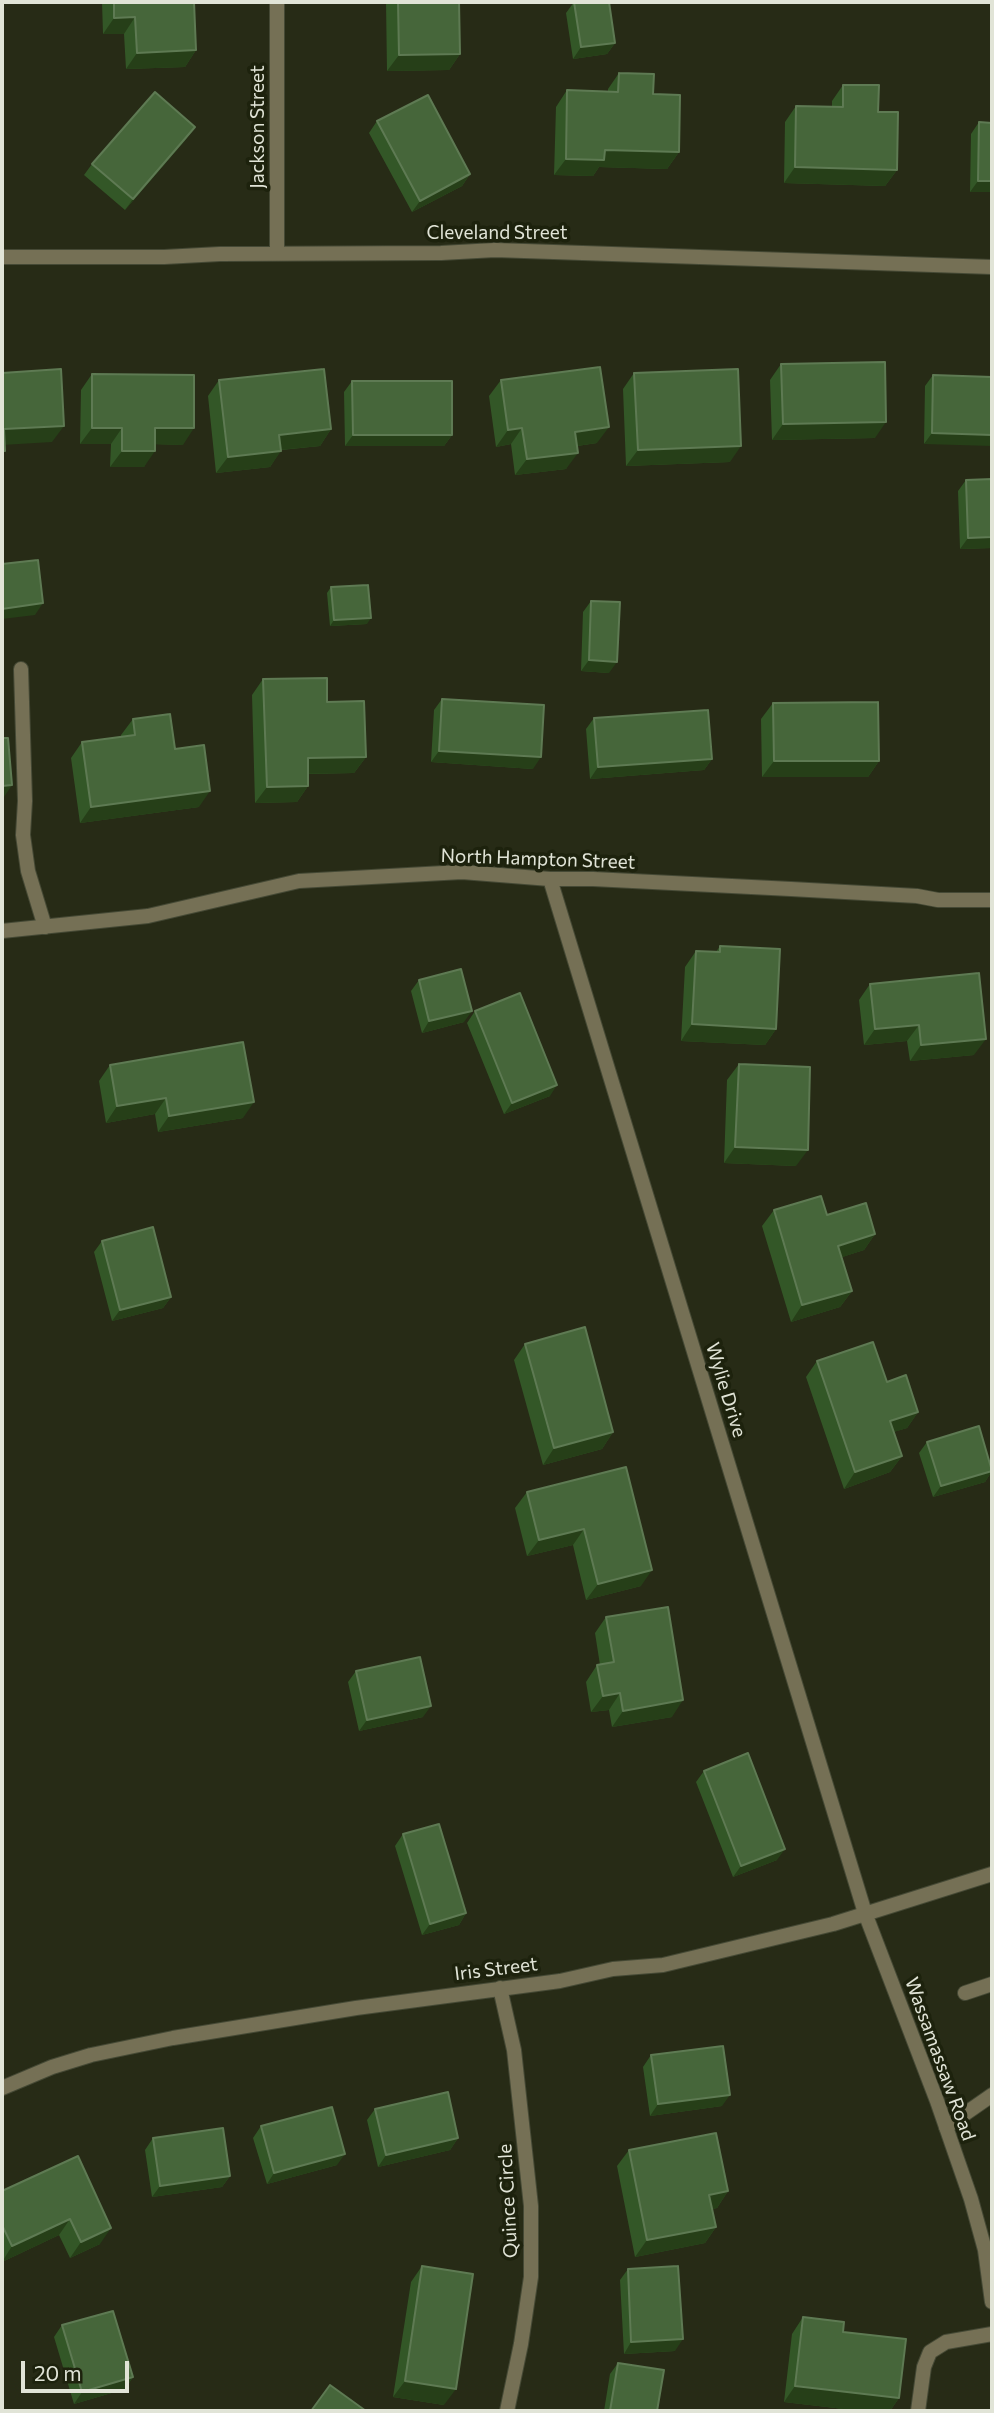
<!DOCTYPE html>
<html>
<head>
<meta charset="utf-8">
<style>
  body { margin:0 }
  #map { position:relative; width:994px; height:2413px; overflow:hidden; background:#272b16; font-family:Commissioner,sans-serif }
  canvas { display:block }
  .frame { position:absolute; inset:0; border:4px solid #e1e4d7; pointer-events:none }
  .scale { position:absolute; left:21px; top:2361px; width:108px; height:32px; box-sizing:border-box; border:4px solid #e1e4d7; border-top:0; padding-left:9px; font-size:21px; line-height:24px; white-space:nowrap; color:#e1e4d7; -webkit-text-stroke:5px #1d220d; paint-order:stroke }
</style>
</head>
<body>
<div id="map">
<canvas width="994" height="2413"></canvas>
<div class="frame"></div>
<div class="scale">20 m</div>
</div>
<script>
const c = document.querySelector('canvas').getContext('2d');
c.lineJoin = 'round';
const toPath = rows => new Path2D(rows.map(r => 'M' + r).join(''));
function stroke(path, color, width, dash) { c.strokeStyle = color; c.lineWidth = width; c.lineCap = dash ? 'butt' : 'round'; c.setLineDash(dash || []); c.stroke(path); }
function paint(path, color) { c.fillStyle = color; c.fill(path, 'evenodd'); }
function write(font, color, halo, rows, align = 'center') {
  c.font = font + ' Commissioner,sans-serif'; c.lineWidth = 7; c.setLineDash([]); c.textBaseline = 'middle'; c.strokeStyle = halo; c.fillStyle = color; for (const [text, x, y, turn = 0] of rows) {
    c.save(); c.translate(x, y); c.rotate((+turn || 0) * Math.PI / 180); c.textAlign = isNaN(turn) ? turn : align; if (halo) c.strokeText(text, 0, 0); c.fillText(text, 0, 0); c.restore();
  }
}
const service = toPath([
  [21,669,25,801,23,835,28,871,45,927],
  [965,1993,992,1984],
  [946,2127,992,2095],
  [918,2411,924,2367,930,2352,946,2342,992,2334]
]);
const minor = toPath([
  [277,2,277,253],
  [2,257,164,257,220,254,441,253,495,250,992,267],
  [550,879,865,1913,937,2101,971,2199,985,2250,992,2302],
  [2,931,148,916,299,881,462,872,550,879,593,879,791,889,917,896,938,900,992,900],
  [500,1988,514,2050,531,2206,531,2277,521,2344,507,2411],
  [2,2088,52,2067,91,2055,173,2038,356,2008,560,1981,613,1969,663,1965,833,1924,992,1874]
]);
stroke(service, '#454935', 16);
stroke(minor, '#454935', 16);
stroke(service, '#757055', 14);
stroke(minor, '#757055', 14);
paint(toPath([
  [102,2,194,2,196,50,185,67,126,69,124,34,103,34],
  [386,2,459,2,460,54,449,70,387,71],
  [574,2,615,43,607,54,573,59,566,13],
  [619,73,653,94,679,152,667,169,599,167,593,176,554,175,556,107,567,90,608,91,608,89],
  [843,85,878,112,897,170,885,186,784,183,785,122,796,106,832,107,832,101],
  [377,121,470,174,462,186,412,212,369,133],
  [979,122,992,192,970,192,971,134],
  [187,138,125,210,84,175,92,164],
  [781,364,875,438,772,440,770,380],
  [634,373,730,462,626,466,623,389],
  [92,374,183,445,155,444,144,467,110,467,111,444,80,444,81,390],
  [933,375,992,377,924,444,925,386],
  [219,380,331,429,320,446,281,450,270,467,216,473,208,396],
  [501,380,597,443,577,446,566,469,515,475,511,444,496,447,489,396],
  [352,381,452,435,444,446,345,446,344,392],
  [992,479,992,548,960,549,958,491,966,480],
  [331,587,367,624,330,626,327,593],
  [591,601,609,673,581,671,583,612],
  [263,679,327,702,366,757,354,773,308,774,308,786,297,802,255,803,252,695],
  [442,699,533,769,431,762,434,710],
  [773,703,879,761,868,777,762,777,761,719],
  [594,718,712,759,704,770,590,779,586,729],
  [133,719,199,807,80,823,71,758,82,742,121,737,121,735],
  [720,946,776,1029,765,1045,681,1041,685,967,696,951,716,952],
  [419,980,464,1022,422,1033,411,991],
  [870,984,974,1055,910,1061,907,1041,864,1045,859,1000],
  [475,1011,550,1096,504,1114,467,1023],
  [739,1064,796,1166,724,1163,727,1080],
  [110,1065,243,1118,158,1132,155,1114,106,1123,99,1081],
  [774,1210,827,1215,875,1234,864,1250,842,1257,852,1291,840,1307,791,1322,762,1226],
  [102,1241,171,1297,163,1308,112,1321,94,1252],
  [525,1344,613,1432,602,1449,543,1465,514,1360],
  [817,1361,887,1382,918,1412,907,1428,893,1432,902,1456,890,1472,844,1489,806,1377],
  [927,1442,992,1469,992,1471,985,1482,933,1497,919,1453],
  [626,1467,641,1586,586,1600,573,1545,527,1556,515,1508,527,1492],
  [606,1617,672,1717,612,1727,609,1710,591,1712,586,1682,597,1665,600,1665,595,1633],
  [356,1671,423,1717,359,1731,348,1682],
  [704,1771,777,1860,733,1877,696,1782],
  [403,1834,466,1913,459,1925,422,1935,395,1846],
  [651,2055,722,2106,650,2116,643,2067],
  [375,2109,458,2138,450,2150,378,2167,367,2120],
  [261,2126,337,2165,267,2184,253,2138],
  [153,2138,230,2176,222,2187,152,2197,145,2150],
  [629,2150,728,2191,717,2208,712,2209,716,2227,705,2243,635,2257,617,2166],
  [78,2156,100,2244,70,2258,59,2235,2,2262,2,2191],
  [422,2266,444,2405,393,2397,411,2282],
  [628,2269,675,2351,624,2354,620,2280],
  [803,2317,843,2332,899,2398,890,2411,861,2411,784,2402,792,2334],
  [62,2325,133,2377,125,2389,74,2404,54,2337],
  [618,2363,657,2411,604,2411,610,2374]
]), '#335727');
paint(toPath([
  [135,17,124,34,103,34,114,18],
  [615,43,607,54,573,59,581,47],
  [196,50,185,67,126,69,137,53],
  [460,54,449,70,387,71,399,55],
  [195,127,187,138,125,210,133,199],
  [605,150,679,152,667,169,599,167,593,176,554,175,566,159],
  [795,167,897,170,885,186,784,183],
  [470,174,462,186,412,212,420,201],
  [978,181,992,181,992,192,970,192],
  [886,422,875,438,772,440,783,424],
  [64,426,52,442,2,445,4,429],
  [609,427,597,443,563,448,575,432],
  [92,428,122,428,111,444,80,444],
  [155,428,194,428,183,445,144,444],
  [522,428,511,444,496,447,508,430],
  [331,429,320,446,268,451,279,435],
  [932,433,992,435,992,446,924,444],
  [353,435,452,435,444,446,345,446],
  [741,446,730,462,626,466,638,450],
  [122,451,155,451,144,467,110,467],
  [281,451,270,467,216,473,228,457],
  [578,453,566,469,515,475,527,459],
  [992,537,992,548,960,549,968,538],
  [43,603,35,615,2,619,2,609],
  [371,618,367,624,330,626,334,620],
  [589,660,617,662,609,673,581,671],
  [439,751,541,757,533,769,431,762],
  [366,757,354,773,296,774,308,758],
  [712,759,704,770,590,779,598,767],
  [774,761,879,761,868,777,762,777],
  [12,785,2,800,2,786],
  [308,786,297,802,255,803,267,787],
  [210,791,199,807,80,823,91,807],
  [472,1011,464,1022,422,1033,429,1021],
  [692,1024,776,1029,765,1045,681,1041],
  [919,1025,907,1041,864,1045,875,1029],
  [986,1039,974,1055,910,1061,921,1045],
  [557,1085,550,1096,504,1114,512,1103],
  [166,1098,155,1114,106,1123,117,1106],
  [254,1102,243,1118,158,1132,169,1116],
  [735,1147,808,1150,796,1166,724,1163],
  [875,1234,864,1250,827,1262,838,1246],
  [852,1291,840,1307,791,1322,802,1305],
  [171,1297,163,1308,112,1321,120,1310],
  [918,1412,907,1428,878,1437,890,1421],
  [613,1432,602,1449,543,1465,554,1448],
  [902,1456,890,1472,844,1489,855,1472],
  [992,1471,985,1482,933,1497,941,1486],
  [584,1529,573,1545,527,1556,539,1540],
  [652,1570,641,1586,586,1600,598,1584],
  [620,1693,609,1710,591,1712,603,1696],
  [683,1700,672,1717,612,1727,623,1711],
  [431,1706,423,1717,359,1731,367,1720],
  [785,1849,777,1860,733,1877,741,1866],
  [466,1913,459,1925,422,1935,430,1924],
  [730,2095,722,2106,650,2116,658,2104],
  [458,2138,450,2150,378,2167,386,2155],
  [345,2154,337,2165,267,2184,274,2173],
  [230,2176,222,2187,152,2197,160,2186],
  [728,2191,717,2208,698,2212,709,2195],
  [70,2219,59,2235,2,2262,12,2246],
  [716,2227,705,2243,635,2257,647,2240],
  [111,2228,100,2244,70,2258,81,2242],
  [683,2339,675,2351,624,2354,631,2342],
  [133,2377,125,2389,74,2404,82,2392],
  [405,2381,456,2389,444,2405,393,2397],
  [795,2386,899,2398,890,2411,861,2411,784,2402]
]), '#263f18');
const building = toPath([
  [114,2,194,2,196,50,137,53,135,17,114,18,114,2],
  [398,2,459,2,460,54,399,55,398,2],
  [574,2,609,2,615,43,581,47,574,2],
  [619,73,654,74,653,94,680,95,679,152,605,150,604,160,566,159,567,90,618,92,619,73],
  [843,85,879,85,878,112,898,112,897,170,795,167,796,106,843,107,843,85],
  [155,92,195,127,133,199,92,164,155,92],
  [428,95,470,174,420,201,377,121,428,95],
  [979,122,992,123,992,181,978,181,979,122],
  [885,362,886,422,783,424,781,364,885,362],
  [600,367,609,427,575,432,578,453,527,459,522,428,508,430,501,380,600,367],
  [61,369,64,426,4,429,5,451,2,451,2,373,61,369],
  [324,369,331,429,279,435,281,451,228,457,219,380,324,369],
  [738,369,741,446,638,450,634,373,738,369],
  [92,374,194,375,194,428,155,428,155,451,122,451,122,428,92,428,92,374],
  [933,375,992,377,992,435,932,433,933,375],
  [352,381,452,381,452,435,353,435,352,381],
  [992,479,992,537,968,538,966,480,992,479],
  [38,560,43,603,2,609,2,564,38,560],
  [368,585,371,618,334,620,331,587,368,585],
  [591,601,620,602,617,662,589,660,591,601],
  [327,678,327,702,364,701,366,757,308,758,308,786,267,787,263,679,327,678],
  [442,699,544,705,541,757,439,751,442,699],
  [878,702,879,761,774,761,773,703,878,702],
  [708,710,712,759,598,767,594,718,708,710],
  [170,714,175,749,204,745,210,791,91,807,82,742,135,735,133,719,170,714],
  [2,738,8,738,12,785,2,786,2,738],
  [720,946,780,949,776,1029,692,1024,696,951,720,952,720,946],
  [461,969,472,1011,429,1021,419,980,461,969],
  [979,973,986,1039,921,1045,919,1025,875,1029,870,984,979,973],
  [520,993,557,1085,512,1103,475,1011,520,993],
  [243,1042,254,1102,169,1116,166,1098,117,1106,110,1065,243,1042],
  [739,1064,810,1067,808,1150,735,1147,739,1064],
  [821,1196,827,1215,866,1203,875,1234,838,1246,852,1291,802,1305,774,1210,821,1196],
  [153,1227,171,1297,120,1310,102,1241,153,1227],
  [585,1327,613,1432,554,1448,525,1344,585,1327],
  [873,1342,887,1382,906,1375,918,1412,890,1421,902,1456,855,1472,817,1361,873,1342],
  [979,1426,992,1471,941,1486,927,1442,979,1426],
  [626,1467,652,1570,598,1584,584,1529,539,1540,527,1492,626,1467],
  [668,1607,683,1700,623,1711,620,1693,603,1696,597,1665,614,1662,606,1617,668,1607],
  [420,1657,431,1706,367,1720,356,1671,420,1657],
  [748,1753,785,1849,741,1866,704,1771,748,1753],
  [439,1824,466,1913,430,1924,403,1834,439,1824],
  [723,2046,730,2095,658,2104,651,2055,723,2046],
  [448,2092,458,2138,386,2155,375,2109,448,2092],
  [332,2107,345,2154,274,2173,261,2126,332,2107],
  [223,2128,230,2176,160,2186,153,2138,223,2128],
  [716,2133,728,2191,709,2195,716,2227,647,2240,629,2150,716,2133],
  [78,2156,111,2228,81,2242,70,2219,12,2246,2,2225,2,2191,78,2156],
  [422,2266,473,2274,456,2389,405,2381,422,2266],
  [678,2266,683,2339,631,2342,628,2269,678,2266],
  [113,2311,133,2377,82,2392,62,2325,113,2311],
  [803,2317,844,2322,843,2332,906,2339,899,2398,795,2386,803,2317],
  [618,2363,664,2370,657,2411,610,2411,618,2363],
  [330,2385,366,2411,311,2411,330,2385]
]);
paint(building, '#46663a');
stroke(building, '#5e7a53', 2);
write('19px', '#e1e4d7', '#1d220d', [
  ["Jackson Street",258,127,-90],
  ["Cleveland Street",497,233],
  ["North Hampton Street",538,859,2],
  ["Wylie Drive",726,1390,73],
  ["Iris Street",496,1969,-7],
  ["Wassamassaw Road",940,2059,70],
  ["Quince Circle",508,2201,-93]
]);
</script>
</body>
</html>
